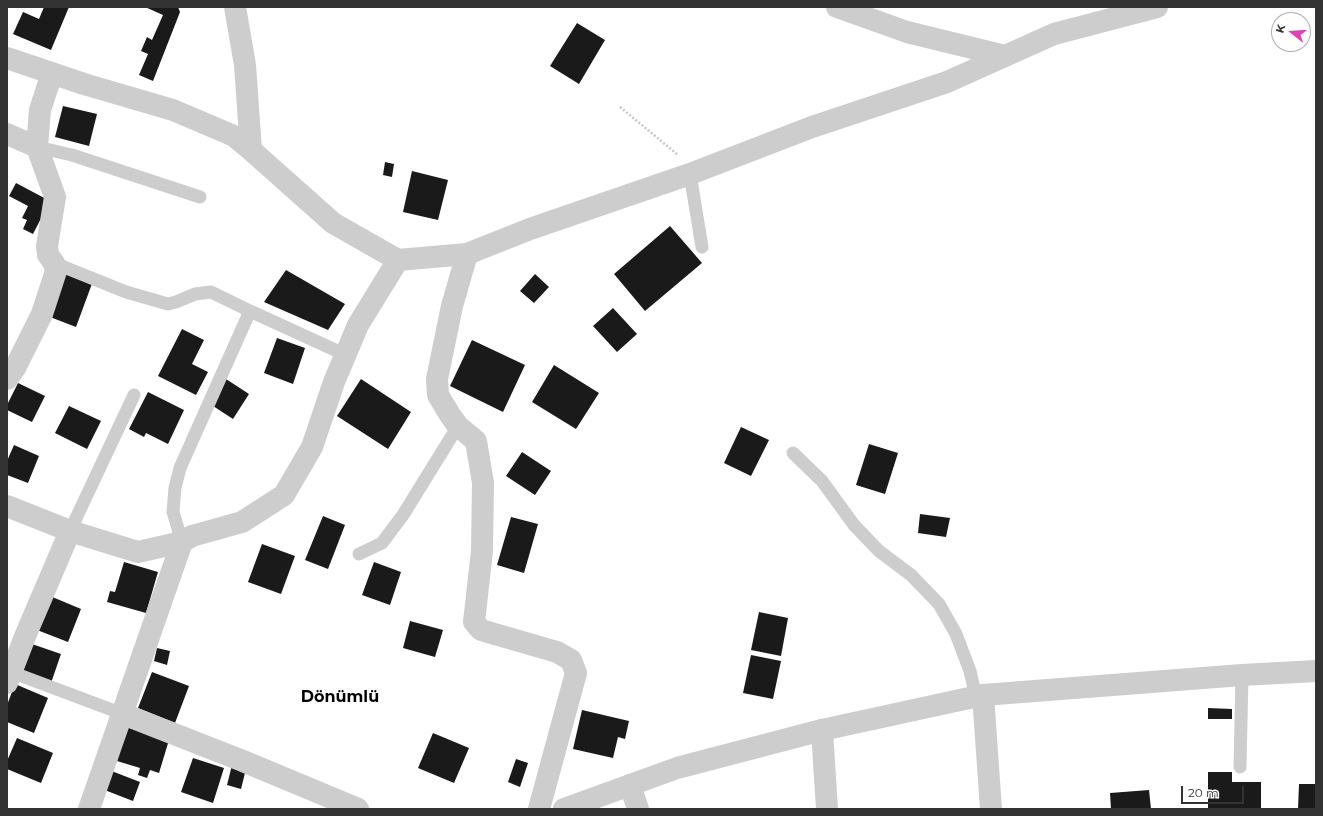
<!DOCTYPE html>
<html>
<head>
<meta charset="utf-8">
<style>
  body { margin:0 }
  #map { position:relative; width:1323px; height:816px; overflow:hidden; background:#fff; font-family:Montserrat,sans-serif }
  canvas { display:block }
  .frame { position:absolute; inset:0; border:8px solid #333; pointer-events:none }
  .north { position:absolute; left:1271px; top:12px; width:40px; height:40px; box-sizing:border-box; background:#fff; border:1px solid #adadad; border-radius:50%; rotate:287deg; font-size:11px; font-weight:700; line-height:16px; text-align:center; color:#333 }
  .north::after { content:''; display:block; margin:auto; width:14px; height:18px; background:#dd42b7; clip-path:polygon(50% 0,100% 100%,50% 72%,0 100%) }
  .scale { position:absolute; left:1181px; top:786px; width:63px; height:18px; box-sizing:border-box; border:2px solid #333; border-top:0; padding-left:5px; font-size:12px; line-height:14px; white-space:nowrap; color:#333; -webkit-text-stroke:3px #fff; paint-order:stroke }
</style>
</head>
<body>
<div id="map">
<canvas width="1323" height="816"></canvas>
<div class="frame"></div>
<div class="north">K</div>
<div class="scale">20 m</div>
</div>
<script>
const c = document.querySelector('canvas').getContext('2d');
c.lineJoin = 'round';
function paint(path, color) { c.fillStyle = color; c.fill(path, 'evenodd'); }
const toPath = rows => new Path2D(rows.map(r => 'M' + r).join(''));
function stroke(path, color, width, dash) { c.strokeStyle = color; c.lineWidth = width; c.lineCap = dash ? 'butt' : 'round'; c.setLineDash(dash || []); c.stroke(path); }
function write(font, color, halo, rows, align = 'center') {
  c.font = font + ' Montserrat,sans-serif'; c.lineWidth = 4; c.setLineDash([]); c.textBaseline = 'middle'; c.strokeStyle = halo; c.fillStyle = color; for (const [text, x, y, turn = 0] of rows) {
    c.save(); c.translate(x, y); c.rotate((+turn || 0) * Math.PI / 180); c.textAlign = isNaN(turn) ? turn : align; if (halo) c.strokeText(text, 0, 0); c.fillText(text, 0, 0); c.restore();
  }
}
paint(toPath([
  [44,7,69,7,51,50,13,34,23,12,39,19],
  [145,7,178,7,180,12,153,81,139,75,148,54,141,51,147,37,152,40,163,15],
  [577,23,605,40,579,84,550,66],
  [63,106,97,114,89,146,55,137],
  [385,162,394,164,392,177,383,175],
  [412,171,448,180,438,220,403,212],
  [16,183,50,201,33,234,23,229,27,220,22,218,28,206,9,196],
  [670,226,702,263,645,311,614,274],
  [286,270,345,304,328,330,264,302],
  [67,271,93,281,76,327,50,317],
  [535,274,549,287,534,303,520,291],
  [613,308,637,334,617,352,593,326],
  [182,329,204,340,192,364,208,372,196,395,158,376],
  [277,338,305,348,293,384,264,373],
  [472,340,525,365,503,412,450,386],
  [554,365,599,393,576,429,532,402],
  [226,379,249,394,233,419,210,404],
  [361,379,411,412,388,449,337,416],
  [18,383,45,396,32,422,7,410,7,405],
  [148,392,184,410,168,444,146,433,144,437,129,429],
  [69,406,101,421,87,449,55,433],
  [741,427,769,440,751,476,724,463],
  [869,444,898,453,885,494,856,485],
  [14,445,39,456,28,483,7,475,7,461],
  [522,452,551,471,535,495,506,476],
  [920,514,950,518,946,537,918,533],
  [323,516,345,525,328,569,305,560],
  [511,517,538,524,524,573,497,565],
  [262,544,295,556,281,594,248,582],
  [124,562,158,572,146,613,107,602,110,591,115,592],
  [374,562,401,572,390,605,362,595],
  [50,596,81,609,68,642,37,630],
  [759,612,788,618,781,656,751,650],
  [410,621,443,630,435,657,403,648],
  [29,643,61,654,51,683,19,671],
  [157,648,170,651,167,665,154,661],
  [751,655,781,661,773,699,743,693],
  [152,672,189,686,175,723,138,708],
  [15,684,48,698,34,733,7,722,7,705],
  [1208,708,1232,709,1232,719,1208,719],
  [582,710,629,721,625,739,618,737,613,758,573,749],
  [127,727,169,740,159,773,150,770,147,778,138,775,140,768,117,761],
  [433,733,469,748,454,783,418,768],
  [17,738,53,753,41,783,7,769,7,761],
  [193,758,224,768,213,803,181,792],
  [516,759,528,763,520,787,508,782],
  [232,765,246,769,241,789,227,785],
  [109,770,140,782,133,801,102,789],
  [1208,772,1232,772,1232,782,1261,782,1261,809,1208,809],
  [1299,784,1316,784,1316,809,1298,809],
  [1149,790,1151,809,1111,809,1110,793]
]), '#1a1a1a');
stroke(toPath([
  [620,107,678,155]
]), '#c7c7c7', 2.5, [2, 2]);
stroke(toPath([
  [37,147,72,155,200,197],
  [690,174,702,247],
  [54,263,126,292,168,304,176,302,195,294,211,292,250,311],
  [793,453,822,481,854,525,879,551,911,575,939,604,956,634,970,671,976,697],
  [70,531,134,395],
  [182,542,173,512,175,488,180,468,250,311,346,355],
  [359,554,382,543,403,515,458,426],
  [11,672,123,714],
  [1240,767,1242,675]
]), '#cdcdcd', 13);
stroke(toPath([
  [235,7,245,65,251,150,333,223,398,260],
  [837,7,907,32,1005,56],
  [7,58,84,84,173,110,234,136,251,150],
  [7,134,37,147],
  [467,254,452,306,437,379,438,395,450,415,458,426,476,441,483,483,482,551,474,622,481,630,557,652,571,660,576,673,539,809],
  [7,379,15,368,42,314,56,271,54,263,48,255,47,246,55,197,37,147,40,110,52,73],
  [7,506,70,531,138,552,182,542],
  [7,683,26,634,70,531],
  [983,695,991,809],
  [123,714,243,761,358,809],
  [630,785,638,809],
  [89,809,182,542,192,536,242,522,284,495,312,447,334,382,358,325,398,260,467,254,530,229,690,174,812,127,947,82,1054,34,1157,7],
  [827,809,822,730,983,695,1242,675,1316,671]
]), '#cdcdcd', 22);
stroke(toPath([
  [564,809,677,768,822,730]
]), '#cdcdcd', 22);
write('bold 16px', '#000', '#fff', [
  ["Dönümlü",340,697]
]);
</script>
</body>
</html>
